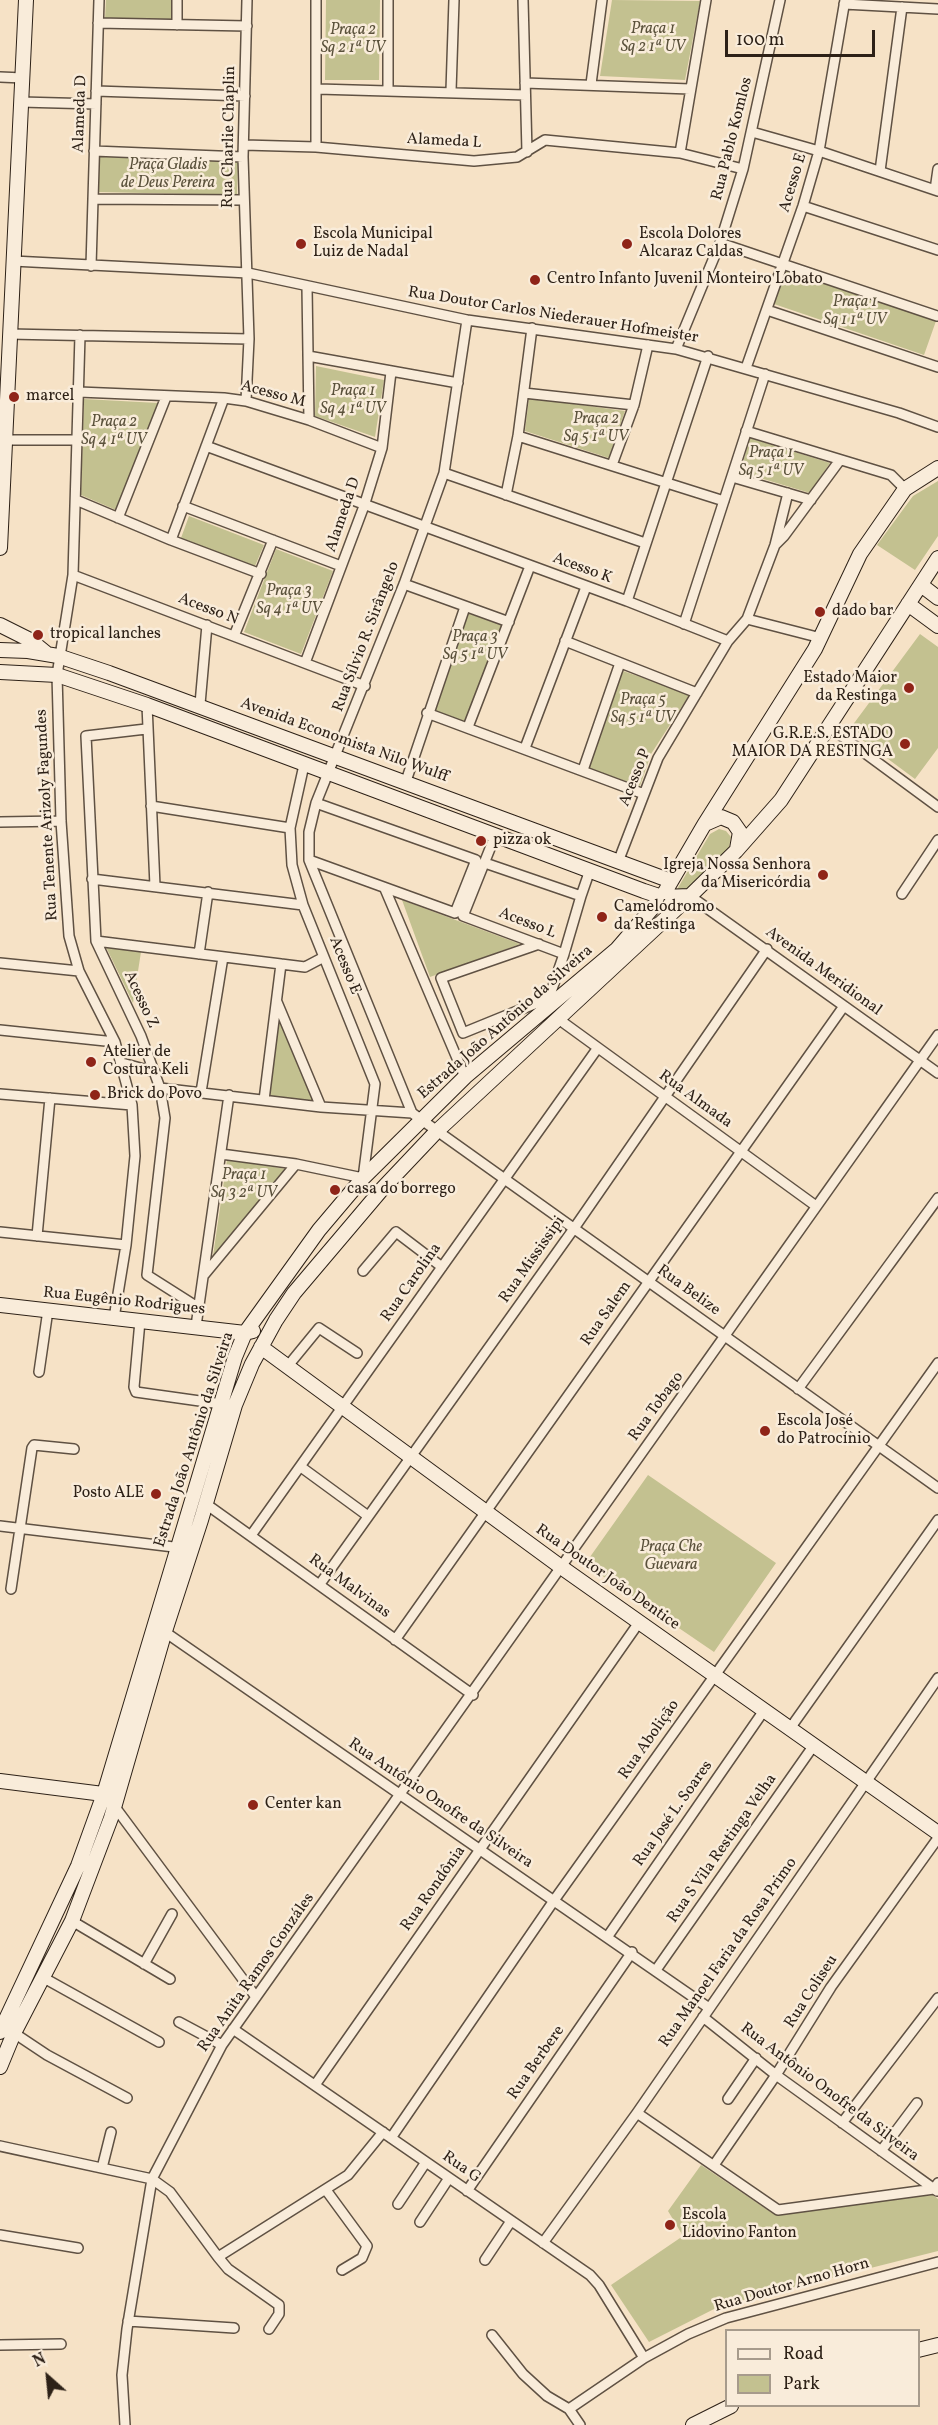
<!DOCTYPE html>
<html>
<head>
<meta charset="utf-8">
<style>
  body { margin:0 }
  #map { position:relative; width:938px; height:2425px; overflow:hidden; background:#f6e2c6; font-family:Vollkorn,serif }
  canvas { display:block }
  .legend { position:absolute; left:725px; top:2329px; width:195px; height:78px; box-sizing:border-box; background:#f9ecda; border:2px solid #a79b8c; margin:0; padding:8px 10px; list-style:none; font-size:18px; color:#2d2117 }
  .legend li { display:flex; align-items:center; gap:12px; height:30px }
  .legend b { width:30px; border:2px solid #a79b8c }
  .north { position:absolute; left:18px; top:2347px; width:60px; height:60px; -webkit-text-stroke:4px #f9ecda; paint-order:stroke; rotate:333deg; font-size:16px; font-weight:700; line-height:24px; text-align:center; color:#2d2117 }
  .north::after { content:''; display:block; margin:auto; width:21px; height:27px; background:#2d2117; clip-path:polygon(50% 0,100% 100%,50% 72%,0 100%) }
  .scale { position:absolute; left:725px; top:30px; width:150px; height:27px; box-sizing:border-box; border:3px solid #2d2117; border-top:0; padding-left:8px; font-size:18px; line-height:21px; white-space:nowrap; color:#2d2117; -webkit-text-stroke:4px #f9ecda; paint-order:stroke }
</style>
</head>
<body>
<div id="map">
<canvas width="938" height="2425"></canvas>
<ul class="legend">
<li><b style="height:8px;background:#f9ecda"></b>Road</li>
<li><b style="height:16px;background:#c3c190"></b>Park</li>
</ul>
<div class="north">N</div>
<div class="scale">100 m</div>
</div>
<script>
const c = document.querySelector('canvas').getContext('2d');
c.lineJoin = 'round';
function paint(path, color) { c.fillStyle = color; c.fill(path, 'evenodd'); }
const toPath = rows => new Path2D(rows.map(r => 'M' + r).join(''));
function stroke(path, color, width, dash) { c.strokeStyle = color; c.lineWidth = width; c.lineCap = dash ? 'butt' : 'round'; c.setLineDash(dash || []); c.stroke(path); }
function write(font, color, halo, rows, align = 'center') {
  c.font = font + ' Vollkorn,serif'; c.lineWidth = 5; c.setLineDash([]); c.textBaseline = 'middle'; c.strokeStyle = halo; c.fillStyle = color; for (const [text, x, y, turn = 0] of rows) {
    c.save(); c.translate(x, y); c.rotate((+turn || 0) * Math.PI / 180); c.textAlign = isNaN(turn) ? turn : align; if (halo) c.strokeText(text, 0, 0); c.fillText(text, 0, 0); c.restore();
  }
}
paint(toPath([
  [106,0,172,0,172,20,105,19],
  [326,0,380,0,379,80,325,80],
  [612,0,700,1,685,80,600,76],
  [99,156,238,159,237,195,98,192],
  [785,271,936,321,924,355,774,304],
  [316,366,384,380,375,437,315,416],
  [529,398,625,411,609,458,525,431],
  [84,399,158,403,116,510,81,495],
  [750,438,830,463,810,493,740,472],
  [938,481,938,536,915,570,877,545,913,496],
  [189,516,264,545,255,566,181,538],
  [276,549,333,571,301,654,244,632],
  [467,613,502,625,467,722,433,710],
  [920,634,938,647,938,748,915,779,849,730],
  [623,671,690,694,651,754,640,786,588,768],
  [719,829,726,831,731,837,729,847,688,890,676,891,710,834],
  [402,900,520,944,430,977],
  [106,947,141,952,133,1003],
  [279,1016,313,1101,270,1096],
  [227,1160,287,1169,213,1256],
  [648,1475,776,1563,714,1652,585,1564],
  [701,2165,772,2213,933,2195,938,2199,938,2251,720,2306,649,2342,611,2285,683,2236,668,2211]
]), '#c3c190');
const street = toPath([
  [177,0,177,25],
  [316,0,316,147],
  [523,0,527,152],
  [844,4,938,9],
  [98,23,247,26],
  [0,77,23,78],
  [525,83,690,89],
  [591,84,602,0],
  [318,89,525,95],
  [388,90,388,0],
  [96,91,245,96],
  [451,91,454,0],
  [21,102,96,104],
  [752,132,819,151,938,191],
  [244,145,316,147,474,161,517,157,545,140,680,153,743,169],
  [94,151,243,157],
  [680,153,706,0],
  [880,171,902,7],
  [935,190,938,169],
  [93,199,244,200],
  [803,206,938,250],
  [720,243,937,316],
  [13,261,248,273,467,320,676,349,899,413,938,427],
  [91,266,99,0],
  [307,287,309,420],
  [767,310,938,367],
  [467,320,444,473,404,584,316,803,309,832,309,860,412,1113,938,1488],
  [9,334,249,339],
  [80,335,73,575,57,675,61,821,69,936,79,971,115,1042,132,1105,135,1156,126,1245,114,1318],
  [676,349,720,243,743,169,780,0],
  [308,356,458,383],
  [746,368,803,206,819,151,845,0],
  [79,392,224,398,246,401,309,420,382,448],
  [524,393,634,405],
  [246,401,249,339,243,157,247,0],
  [746,431,891,475,905,489],
  [518,436,724,501],
  [6,440,79,440],
  [206,446,627,601,728,641],
  [612,465,634,405,648,345],
  [444,473,645,543],
  [732,477,811,500],
  [506,495,518,436,532,328],
  [76,500,171,540,261,574],
  [183,506,341,566],
  [118,518,166,397],
  [171,540,224,398],
  [775,545,784,536,840,460],
  [73,575,365,686],
  [404,584,509,622],
  [627,601,708,356],
  [747,619,821,638],
  [684,624,765,374],
  [234,636,273,540],
  [565,641,697,693],
  [305,663,364,506,382,448,391,372],
  [200,704,207,625],
  [147,705,155,886],
  [427,713,644,794],
  [828,726,938,807],
  [468,727,530,566],
  [146,729,86,736,96,941,141,1036,160,1088,165,1118,147,1275,199,1308],
  [525,748,586,587],
  [583,770,620,663],
  [406,781,465,607],
  [151,806,290,828],
  [0,822,61,821],
  [309,860,455,913,476,860,316,803],
  [618,862,658,758,728,641,747,619,775,545,788,493],
  [485,863,581,896,564,954,463,916,495,836],
  [92,879,303,905],
  [385,889,465,1077],
  [902,894,938,840],
  [581,896,590,870],
  [690,896,938,1073],
  [96,941,305,967,324,957],
  [539,944,441,978,463,1033,549,998,564,954],
  [199,954,208,892],
  [0,963,79,971],
  [277,1002,321,1107],
  [557,1018,816,1206],
  [0,1030,115,1042],
  [122,1063,155,1072],
  [160,1088,321,1107,412,1113],
  [201,1092,223,957],
  [0,1094,132,1105],
  [264,1100,281,964],
  [221,1154,296,1164,363,1178,375,1084,303,905,292,865,290,828,304,765],
  [0,1232,126,1245],
  [37,1236,50,1098],
  [363,1271,396,1232,442,1267],
  [204,1275,296,1164],
  [140,1321,134,1387,136,1392,221,1404],
  [196,1326,229,1095],
  [287,1367,319,1328,357,1353],
  [39,1372,48,1310],
  [798,1389,938,1198],
  [301,1467,368,1516],
  [206,1504,473,1695],
  [0,1526,182,1548],
  [252,1534,597,1049],
  [320,1584,575,1227,767,949],
  [11,1589,32,1448,34,1445,74,1449],
  [162,1630,709,2008],
  [395,1640,844,1006],
  [791,1727,938,1520],
  [115,1807,256,1997],
  [72,1921,170,1979],
  [608,1936,765,1709],
  [144,1964,172,1914],
  [656,1970,814,1745],
  [44,1978,159,2042],
  [703,2017,776,2075,937,2191],
  [179,2022,222,2045],
  [233,2029,590,2275,599,2285,644,2358],
  [14,2033,47,2055,127,2098],
  [315,2085,640,1621],
  [728,2099,756,2058],
  [637,2113,778,2210,934,2189,938,2183],
  [842,2123,938,1998],
  [391,2138,555,1899,938,1363],
  [0,2146,152,2179,170,2192,218,2257,348,2175,383,2132],
  [881,2151,917,2103],
  [714,2165,776,2075,831,1987,938,1838],
  [102,2168,111,2132],
  [326,2190,367,2246,362,2258,342,2270],
  [467,2191,632,1952],
  [398,2204,426,2162],
  [420,2222,449,2178],
  [0,2235,78,2248],
  [543,2243,637,2113,938,1678],
  [218,2257,228,2269,279,2305,279,2314,269,2329],
  [485,2260,511,2221],
  [128,2321,234,2328],
  [492,2335,523,2374,547,2396,569,2409,580,2425],
  [0,2345,61,2344],
  [569,2409,644,2358,688,2334,726,2318,938,2262],
  [125,2425,122,2375,127,2329,152,2179,222,2045,938,1035]
]);
const secondary = toPath([
  [0,548,26,0],
  [921,585,938,598],
  [908,604,938,626],
  [0,625,30,640,46,653],
  [0,650,28,651,58,656,109,673,671,881],
  [0,672,57,675,147,705,644,891,662,897,690,896],
  [705,824,721,817,733,822,740,832,737,849],
  [0,1305,245,1333,253,1331],
  [261,1347,561,1567,938,1833],
  [0,1781,111,1795],
  [0,2032,78,1866,104,1794,235,1357,245,1333,319,1230,363,1178,465,1077,617,949,662,897,704,825,815,649,860,554,905,489,938,468],
  [0,2067,14,2033,72,1921,111,1818,165,1631,201,1520,235,1405,252,1364,276,1320,294,1293,383,1188,436,1132,690,896,736,851,781,800,938,558],
  [918,2350,938,2345],
  [693,2425,731,2406]
]);
stroke(street, '#5f5143', 12);
stroke(secondary, '#2d2117', 16);
stroke(street, '#f9ecda', 9);
stroke(secondary, '#f9ecda', 14);
for (const [x, y, r, color] of [
  [301,244,6,"#8f2418"],
  [627,244,6,"#8f2418"],
  [535,280,6,"#8f2418"],
  [14,397,6,"#8f2418"],
  [820,612,6,"#8f2418"],
  [38,635,6,"#8f2418"],
  [909,688,6,"#8f2418"],
  [905,744,6,"#8f2418"],
  [481,841,6,"#8f2418"],
  [823,875,6,"#8f2418"],
  [602,917,6,"#8f2418"],
  [91,1062,6,"#8f2418"],
  [95,1095,6,"#8f2418"],
  [335,1190,6,"#8f2418"],
  [765,1431,6,"#8f2418"],
  [156,1494,6,"#8f2418"],
  [253,1805,6,"#8f2418"],
  [670,2225,6,"#8f2418"]
]) { const dot = new Path2D(); dot.arc(x, y, r, 0, 2 * Math.PI); c.fillStyle = color; c.fill(dot); stroke(dot, '#f9ecda', 2); }
write('italic 16px', '#5a513b', '#f9ecda', [
  ["Praça 1",653,30],
  ["Sq 2 1ª UV",653,48],
  ["Praça 2",353,31],
  ["Sq 2 1ª UV",353,49],
  ["Praça Gladis",168,166],
  ["de Deus Pereira",168,184],
  ["Praça 1",855,303],
  ["Sq 1 1ª UV",855,321],
  ["Praça 1",353,392],
  ["Sq 4 1ª UV",353,410],
  ["Praça 2",596,420],
  ["Sq 5 1ª UV",596,438],
  ["Praça 2",114,423],
  ["Sq 4 1ª UV",114,441],
  ["Praça 1",771,454],
  ["Sq 5 1ª UV",771,472],
  ["Praça 3",289,592],
  ["Sq 4 1ª UV",289,610],
  ["Praça 3",475,638],
  ["Sq 5 1ª UV",475,656],
  ["Praça 5",643,701],
  ["Sq 5 1ª UV",643,719],
  ["Praça 1",244,1176],
  ["Sq 3 2ª UV",244,1194],
  ["Praça Che",671,1548],
  ["Guevara",671,1566]
]);
write('16px', '#2d2117', '#f9ecda', [
  ["Alameda D",81,114,-88],
  ["Rua Charlie Chaplin",230,137,-89],
  ["Rua Pablo Komlos",733,139,-76],
  ["Alameda L",444,142,3],
  ["Acesso E",794,183,-73],
  ["Rua Doutor Carlos Niederauer Hofmeister",553,316,9],
  ["Acesso M",273,395,15],
  ["Alameda D",344,515,-71],
  ["Acesso K",582,569,20],
  ["Acesso N",208,610,21],
  ["Rua Sílvio R. Sirângelo",367,637,-69],
  ["Avenida Economista Nilo Wulff",344,741,20],
  ["Acesso P",636,778,-68],
  ["Rua Tenente Arizoly Fagundes",48,815,-93],
  ["Acesso L",527,924,21],
  ["Acesso E",344,966,68],
  ["Avenida Meridional",823,972,36],
  ["Acesso Z",140,1000,65],
  ["Estrada João Antônio da Silveira",506,1023,-41],
  ["Rua Almada",695,1100,36],
  ["Rua Mississipi",533,1260,-55],
  ["Rua Carolina",412,1283,-55],
  ["Rua Belize",688,1291,36],
  ["Rua Eugênio Rodrigues",124,1302,6],
  ["Rua Salem",607,1314,-55],
  ["Rua Tobago",657,1407,-54],
  ["Estrada João Antônio da Silveira",195,1440,-72],
  ["Rua Doutor João Dentice",607,1578,35],
  ["Rua Malvinas",349,1587,36],
  ["Rua Abolição",650,1740,-55],
  ["Rua Antônio Onofre da Silveira",440,1804,34],
  ["Rua José L. Soares",674,1814,-55],
  ["Rua S Vila Restinga Velha",723,1849,-55],
  ["Rua Rondônia",434,1889,-55],
  ["Rua Manoel Faria da Rosa Primo",729,1953,-55],
  ["Rua Anita Ramos Gonzáles",257,1973,-55],
  ["Rua Coliseu",812,1992,-57],
  ["Rua Berbere",537,2063,-55],
  ["Rua Antônio Onofre da Silveira",829,2093,37],
  ["Rua G",461,2168,35],
  ["Rua Doutor Arno Horn",792,2286,-16]
]);
write('16px', '#2d2117', '#f9ecda', [
  ["Escola Municipal",313,235],
  ["Luiz de Nadal",313,253],
  ["Escola Dolores",639,235],
  ["Alcaraz Caldas",639,253],
  ["Centro Infanto Juvenil Monteiro Lobato",547,280],
  ["marcel",26,397],
  ["dado bar",832,612],
  ["tropical lanches",50,635],
  ["Estado Maior",897,679,"right"],
  ["da Restinga",897,697,"right"],
  ["G.R.E.S. ESTADO",893,735,"right"],
  ["MAIOR DA RESTINGA",893,753,"right"],
  ["pizza ok",493,841],
  ["Igreja Nossa Senhora",811,866,"right"],
  ["da Misericórdia",811,884,"right"],
  ["Camelódromo",614,908],
  ["da Restinga",614,926],
  ["Atelier de",103,1053],
  ["Costura Keli",103,1071],
  ["Brick do Povo",107,1095],
  ["casa do borrego",347,1190],
  ["Escola José",777,1422],
  ["do Patrocínio",777,1440],
  ["Posto ALE",144,1494,"right"],
  ["Center kan",265,1805],
  ["Escola",682,2216],
  ["Lidovino Fanton",682,2234]
], 'left');
</script>
</body>
</html>
